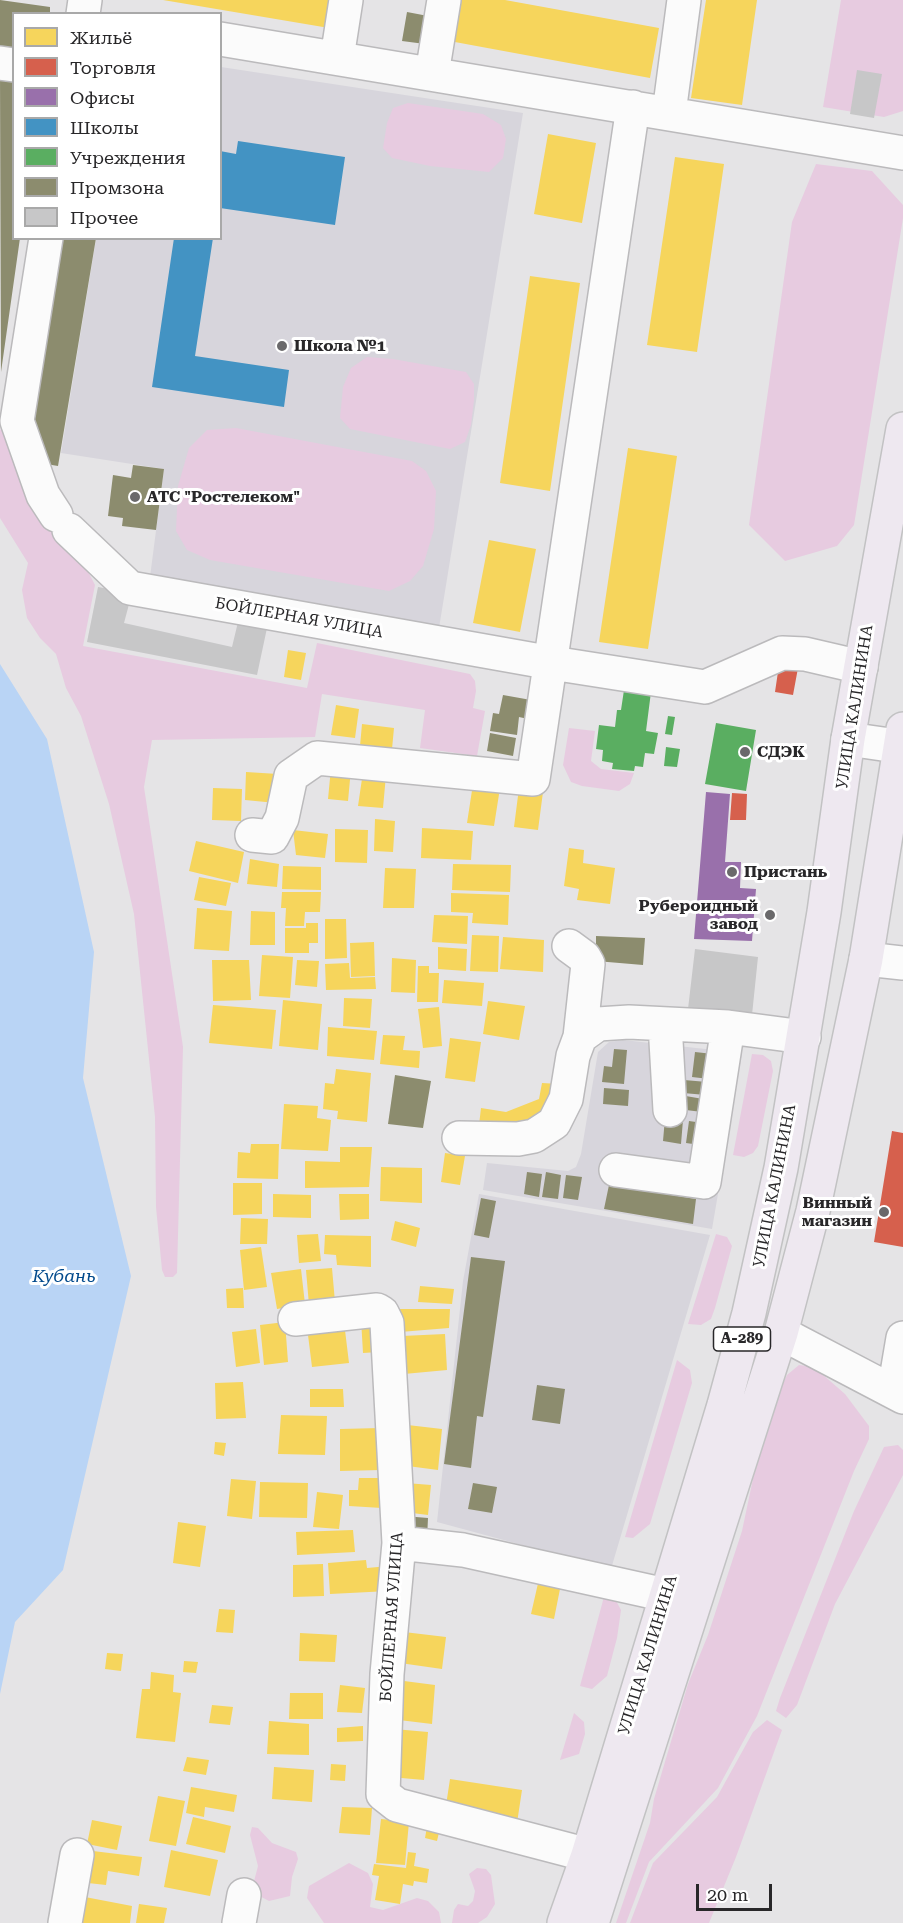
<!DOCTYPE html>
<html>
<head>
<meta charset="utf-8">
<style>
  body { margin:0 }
  #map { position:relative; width:903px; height:1923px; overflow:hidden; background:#e5e4e6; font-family:"Roboto Serif",serif }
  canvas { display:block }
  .legend { position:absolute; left:12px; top:12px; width:210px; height:228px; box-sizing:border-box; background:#fff; border:2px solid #a9a9a9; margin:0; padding:8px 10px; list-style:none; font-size:18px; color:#282729 }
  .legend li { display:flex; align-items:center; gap:12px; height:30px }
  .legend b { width:30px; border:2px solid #a9a9a9 }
  .scale { position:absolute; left:696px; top:1884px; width:76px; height:27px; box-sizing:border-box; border:3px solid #282729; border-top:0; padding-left:8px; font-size:18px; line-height:21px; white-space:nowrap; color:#282729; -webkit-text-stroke:4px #fff; paint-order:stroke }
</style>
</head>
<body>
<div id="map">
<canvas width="903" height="1923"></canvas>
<ul class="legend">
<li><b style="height:16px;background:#f6d55c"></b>Жильё</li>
<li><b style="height:16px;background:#d6604d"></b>Торговля</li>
<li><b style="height:16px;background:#9970ab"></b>Офисы</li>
<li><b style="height:16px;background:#4393c3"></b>Школы</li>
<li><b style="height:16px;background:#5aae61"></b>Учреждения</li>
<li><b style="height:16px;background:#8c8c6e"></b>Промзона</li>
<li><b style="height:16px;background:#c7c7c8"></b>Прочее</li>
</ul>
<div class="scale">20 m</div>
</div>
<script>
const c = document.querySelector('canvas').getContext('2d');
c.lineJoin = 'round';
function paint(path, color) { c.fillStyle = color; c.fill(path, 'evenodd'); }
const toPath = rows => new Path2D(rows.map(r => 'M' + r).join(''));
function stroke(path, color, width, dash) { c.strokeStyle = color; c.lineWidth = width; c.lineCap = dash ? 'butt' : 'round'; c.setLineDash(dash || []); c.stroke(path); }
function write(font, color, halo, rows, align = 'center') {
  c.font = font + ' "Roboto Serif",serif'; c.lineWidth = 6; c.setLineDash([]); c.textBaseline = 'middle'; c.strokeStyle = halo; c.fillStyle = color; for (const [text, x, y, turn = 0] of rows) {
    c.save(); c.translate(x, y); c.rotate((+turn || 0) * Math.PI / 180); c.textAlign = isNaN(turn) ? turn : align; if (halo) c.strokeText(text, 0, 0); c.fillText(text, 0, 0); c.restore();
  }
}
paint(toPath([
  [221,67,523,113,439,628,150,577,164,469,61,453,96,239,220,238],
  [623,1040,742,1053,712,1229,483,1190,487,1163,568,1171,576,1167,581,1154,598,1052,609,1042],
  [479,1194,710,1235,611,1569,437,1522,463,1281]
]), '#d7d5dc');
paint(toPath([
  [841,0,903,0,903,111,884,117,823,107],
  [408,103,483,114,501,125,506,139,503,158,489,172,430,166,392,158,383,148,387,123,393,108],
  [816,164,872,171,903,205,903,218,854,525,837,546,785,561,749,525,792,222],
  [367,357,393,359,466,372,474,384,474,400,471,425,465,442,450,449,350,429,340,418,343,387,351,368],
  [10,421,95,585,83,646,307,688,317,643,470,674,475,681,476,691,473,708,485,711,477,756,420,748,425,710,322,694,315,737,152,740,144,787,183,1047,177,1273,173,1277,165,1277,162,1270,156,1207,155,1117,134,914,109,804,81,716,66,688,56,654,40,638,27,618,22,590,28,563,0,518,0,430],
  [236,428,412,461,426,471,436,491,434,529,423,566,410,581,389,591,210,560,187,550,176,531,178,486,189,448,207,430],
  [569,728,595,731,591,761,601,769,634,773,630,784,619,791,582,786,571,782,563,765],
  [752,1054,763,1055,771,1061,773,1071,758,1146,753,1153,744,1157,733,1155],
  [716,1234,727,1237,732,1246,715,1308,711,1319,701,1325,688,1324],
  [677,1360,690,1370,692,1383,650,1524,633,1538,625,1537],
  [799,1365,814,1367,845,1394,869,1426,869,1439,854,1471,757,1716,718,1788,649,1862,626,1923,616,1923,650,1823,654,1799,688,1684,708,1635,742,1531,758,1455,768,1431,773,1403,787,1375],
  [898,1445,903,1450,903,1475,835,1604,797,1705,786,1718,776,1711,780,1698,854,1511,884,1447],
  [605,1593,614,1597,621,1610,617,1638,607,1676,592,1689,580,1686],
  [574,1713,584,1722,585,1734,579,1754,560,1760],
  [767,1720,782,1730,736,1857,709,1923,630,1923,653,1863,717,1797,753,1732],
  [252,1827,258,1828,272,1843,296,1852,298,1859,292,1877,290,1896,269,1901,254,1893,253,1885,258,1866,250,1835],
  [349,1863,368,1873,373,1884,370,1907,383,1910,417,1898,428,1901,439,1912,441,1923,324,1923,307,1898,309,1886],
  [477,1868,486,1869,491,1875,495,1904,487,1917,478,1923,452,1923,454,1910,458,1904,468,1906,473,1901,475,1891,469,1874]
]), '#e7cbe0');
paint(toPath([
  [0,664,47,739,94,952,83,1078,131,1276,63,1570,15,1622,0,1694]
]), '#b9d4f5');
paint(toPath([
  [163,0,339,0,335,29],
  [451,0,505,0,659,28,650,78,444,40],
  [706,0,757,0,742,105,691,98],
  [548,134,596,143,582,223,534,214],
  [675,157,724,164,697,352,647,345],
  [530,276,580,283,550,491,500,483],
  [628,448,677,456,648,649,599,642],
  [489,540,536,549,520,632,473,623],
  [288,650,306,653,301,680,284,677],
  [336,705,359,709,355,738,331,735],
  [362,724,394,728,392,749,360,746],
  [331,768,351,769,348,801,328,799],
  [246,772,278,774,276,803,245,800],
  [363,772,386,775,383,808,358,806],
  [473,784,500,788,494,826,467,823],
  [213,788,242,789,241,821,212,820],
  [519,788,543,792,538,830,514,827],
  [375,819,395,821,393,852,374,851],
  [422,828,473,831,471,860,421,858],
  [335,829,368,830,367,863,335,862],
  [293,830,328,834,325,858,296,855],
  [196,841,244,852,238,883,189,871],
  [569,848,584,850,583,863,615,868,610,904,577,900,579,889,564,886],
  [250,859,279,864,277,887,247,884],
  [453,864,511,865,510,892,452,890],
  [283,866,321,867,321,890,282,889],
  [385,868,416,869,414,908,383,908],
  [199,877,231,883,226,906,194,900],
  [282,892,321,892,320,912,305,912,304,926,285,926,286,908,281,908],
  [451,893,509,895,508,925,472,923,473,913,451,912],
  [197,908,232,911,229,951,194,949],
  [251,911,275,912,275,945,250,945],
  [434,915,468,916,467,944,432,942],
  [325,919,346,919,347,958,325,959],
  [306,923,318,923,318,943,309,943,309,953,285,953,285,928,306,928],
  [472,935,499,936,498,972,470,971],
  [503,937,544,940,543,972,500,969],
  [374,942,375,976,351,977,350,943],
  [438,947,467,949,466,971,438,969],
  [262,955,293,957,290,998,259,996],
  [392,958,416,960,415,993,391,992],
  [212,960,249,960,251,1000,213,1001],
  [297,960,319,961,317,987,295,985],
  [349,963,350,978,375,977,376,989,326,990,325,964],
  [418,966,429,966,429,973,439,973,438,1002,417,1002],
  [444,980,484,983,482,1006,442,1003],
  [344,998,372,999,370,1028,343,1026],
  [283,1000,322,1004,318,1050,279,1046],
  [488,1001,525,1006,519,1040,483,1034],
  [213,1005,276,1010,272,1049,209,1043],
  [439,1007,442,1046,423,1048,418,1009],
  [328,1027,377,1031,374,1060,327,1056],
  [383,1035,405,1036,403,1050,420,1051,419,1068,380,1064],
  [450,1038,481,1042,475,1082,445,1078],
  [336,1069,371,1073,367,1122,337,1119,338,1111,323,1109,325,1083,334,1084],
  [542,1083,559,1084,552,1111,513,1129,479,1125,481,1108,506,1112,539,1099],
  [284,1104,318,1106,317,1118,331,1120,328,1151,281,1149],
  [251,1144,279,1144,278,1179,237,1178,238,1152,250,1153],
  [340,1147,372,1147,369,1187,305,1188,305,1161,340,1162],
  [445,1153,465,1156,460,1185,441,1182],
  [381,1167,422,1168,422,1203,380,1201],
  [233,1183,262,1183,262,1214,233,1215],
  [273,1194,311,1195,311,1218,273,1217],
  [339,1194,369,1194,369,1219,340,1220],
  [241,1218,268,1219,267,1244,240,1244],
  [395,1221,420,1228,416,1247,391,1240],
  [318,1234,321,1261,299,1263,297,1235],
  [325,1235,371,1236,371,1267,337,1265,336,1255,324,1254],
  [261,1247,267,1287,244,1290,240,1250],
  [332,1268,335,1302,309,1305,306,1270],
  [301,1269,305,1304,277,1309,271,1273],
  [420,1286,454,1289,452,1304,418,1302],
  [243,1288,244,1308,227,1308,226,1289],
  [398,1309,450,1309,449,1328,400,1332],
  [376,1318,378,1352,363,1353,361,1319],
  [285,1322,288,1362,264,1365,260,1325],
  [344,1322,349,1363,312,1367,307,1327],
  [256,1329,260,1363,236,1367,232,1332],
  [445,1334,447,1370,404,1374,402,1336],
  [243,1382,246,1418,216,1419,215,1383],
  [310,1389,343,1389,344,1407,310,1407],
  [281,1415,327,1416,325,1455,278,1454],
  [399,1424,442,1429,438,1470,400,1465],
  [380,1428,381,1470,340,1471,340,1429],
  [215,1442,226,1443,224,1456,214,1454],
  [359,1478,382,1478,382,1508,349,1506,349,1490,358,1490],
  [231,1479,256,1481,252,1519,227,1516],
  [260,1482,308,1483,307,1518,259,1517],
  [406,1483,431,1485,428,1515,404,1512],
  [317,1492,343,1495,339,1529,313,1527],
  [178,1522,206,1526,200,1567,173,1563],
  [353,1530,355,1552,297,1555,296,1532],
  [366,1560,367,1568,389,1566,389,1591,330,1594,328,1563],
  [323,1564,324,1596,293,1597,293,1565],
  [539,1579,561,1584,554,1619,531,1614],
  [219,1609,235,1610,233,1633,216,1632],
  [404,1632,446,1637,442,1669,400,1663],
  [300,1633,337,1635,335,1662,299,1661],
  [107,1653,123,1654,121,1671,105,1669],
  [184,1661,198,1662,196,1673,183,1672],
  [151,1672,174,1675,173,1692,181,1693,175,1742,136,1738,142,1689,150,1689],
  [404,1681,435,1685,432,1724,399,1720],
  [340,1685,365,1688,362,1713,337,1712],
  [290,1693,323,1693,323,1719,289,1719],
  [212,1705,233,1707,230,1725,209,1723],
  [269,1721,309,1724,309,1755,267,1754],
  [363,1726,363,1741,337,1742,337,1728],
  [394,1729,428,1732,424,1780,390,1777],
  [187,1757,209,1760,206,1775,183,1771],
  [331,1764,346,1765,345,1781,330,1780],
  [274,1767,314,1770,312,1802,272,1799],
  [450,1779,522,1790,517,1823,445,1812],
  [191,1787,237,1795,234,1812,205,1807,204,1817,186,1813],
  [158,1796,185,1801,176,1846,149,1841],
  [342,1807,372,1808,370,1835,339,1833],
  [193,1817,231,1826,225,1853,186,1844],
  [381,1819,409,1822,405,1865,376,1863],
  [92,1820,122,1826,117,1850,87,1844],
  [428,1821,441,1824,437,1841,425,1838],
  [171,1850,218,1860,210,1896,164,1887],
  [93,1851,142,1857,139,1876,108,1871,106,1885,88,1883],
  [408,1852,416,1853,414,1866,429,1869,427,1883,414,1881,413,1886,403,1884,400,1904,375,1900,379,1876,372,1875,374,1864,406,1868],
  [85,1897,132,1906,130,1923,82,1923],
  [139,1904,167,1908,164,1923,136,1923]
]), '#f6d55c');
paint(toPath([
  [779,665,798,668,793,695,775,692],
  [732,793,747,794,746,820,730,820],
  [892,1131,903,1133,903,1247,874,1242]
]), '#d6604d');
paint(toPath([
  [706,792,730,794,725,862,741,862,740,888,756,889,752,941,694,939]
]), '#9970ab');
paint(toPath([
  [238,141,345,157,335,225,220,208,220,151,236,154],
  [174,238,213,238,195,356,289,370,284,407,152,387]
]), '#4393c3');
paint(toPath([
  [624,690,651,692,646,731,658,733,654,754,645,753,643,767,635,766,634,771,612,769,613,763,602,761,603,750,596,749,599,725,615,727,617,710,621,710],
  [668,716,675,717,672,735,665,734],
  [716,723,756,730,746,791,705,784],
  [666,747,680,749,677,767,664,766]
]), '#5aae61');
paint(toPath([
  [0,0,50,7,50,14,14,14,14,54,0,52],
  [407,12,428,16,425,44,402,41],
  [0,75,14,77,14,238,20,238,1,372],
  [58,238,96,238,58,466,46,464,28,419],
  [133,465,164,469,156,530,122,526,123,518,108,516,113,475,131,478],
  [503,695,531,700,528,719,519,717,517,735,490,731,493,713,499,714],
  [490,733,516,738,513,756,487,751],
  [596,936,645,938,643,965,596,961],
  [614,1049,627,1050,624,1084,602,1082,604,1066,612,1067],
  [695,1052,713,1054,709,1079,692,1077],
  [395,1075,431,1081,423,1128,388,1124],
  [684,1080,707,1082,706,1095,683,1093],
  [604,1088,629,1090,628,1106,603,1104],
  [680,1095,703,1099,702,1112,678,1109],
  [665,1118,683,1120,681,1144,663,1141],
  [689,1121,703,1123,700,1145,686,1143],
  [527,1172,542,1174,539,1197,524,1194],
  [546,1172,561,1175,558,1199,542,1197],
  [566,1175,582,1177,578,1200,563,1198],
  [609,1185,696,1199,693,1224,604,1209],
  [481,1198,496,1201,489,1238,474,1235],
  [471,1257,505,1261,483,1417,477,1416,471,1468,444,1464],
  [537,1385,565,1389,560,1424,532,1420],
  [473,1483,497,1487,492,1513,468,1509],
  [404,1516,428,1518,427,1539,403,1536]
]), '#8c8c6e');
paint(toPath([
  [857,70,882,74,874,118,850,114],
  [98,587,132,593,124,623,232,647,238,622,267,628,257,675,87,642],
  [695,949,758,957,752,1015,688,1009]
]), '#c7c7c8');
const minor = toPath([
  [83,14,85,0],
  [220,39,903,153],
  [337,58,346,0],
  [0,63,14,65],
  [432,74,444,0],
  [669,113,684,0],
  [46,238,17,421,43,495,56,515],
  [69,530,130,588,552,663,705,687,782,653,805,654,861,667],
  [848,739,903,747],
  [252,835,272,837,282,818,291,776,317,758,533,779,633,107],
  [569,946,584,957,588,964,580,1037],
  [866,959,903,963],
  [665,1024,670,1110],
  [459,1138,518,1139,534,1136,554,1123,566,1099,573,1056,580,1037,598,1024,629,1022,728,1027,804,1037],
  [616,1170,704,1182,728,1027],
  [295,1319,377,1310,382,1313,387,1323,399,1543,387,1674,383,1794,397,1805,588,1855],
  [781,1333,903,1397],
  [894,1391,903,1338],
  [399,1543,463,1550,666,1595],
  [65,1923,77,1855],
  [239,1923,244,1895]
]);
const highway = toPath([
  [564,1923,588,1855,724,1405,749,1313,781,1168,824,912,848,739,903,429],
  [592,1923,781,1333,813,1211,866,959,903,729]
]);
stroke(minor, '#bbbabc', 36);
stroke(highway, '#c2c2c3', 36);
stroke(minor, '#fbfbfb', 33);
stroke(highway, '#eee8f0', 33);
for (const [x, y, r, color] of [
  [282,346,6,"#6a696b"],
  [135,497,6,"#6a696b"],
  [745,752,6,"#6a696b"],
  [732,872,6,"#6a696b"],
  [770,915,6,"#6a696b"],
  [884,1212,6,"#6a696b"]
]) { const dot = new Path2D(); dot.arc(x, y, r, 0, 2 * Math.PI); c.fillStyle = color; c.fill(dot); stroke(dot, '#fff', 2); }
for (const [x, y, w] of [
  [742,1339,57]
]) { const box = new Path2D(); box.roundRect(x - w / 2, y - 12, w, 24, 4.5); c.fillStyle = '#fff'; c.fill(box); stroke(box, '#282729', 1.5); }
write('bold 15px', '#282729', null, [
  ["А-289",742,1339]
]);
write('bold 16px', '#282729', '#fff', [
  ["Школа №1",294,346],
  ["АТС \"Ростелеком\"",147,497],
  ["СДЭК",757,752],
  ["Пристань",744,872],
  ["Рубероидный",758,906,"right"],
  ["завод",758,924,"right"],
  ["Винный",872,1203,"right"],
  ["магазин",872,1221,"right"]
], 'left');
write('16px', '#282729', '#fff', [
  ["БОЙЛЕРНАЯ УЛИЦА",299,618,10],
  ["УЛИЦА КАЛИНИНА",855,707,-81],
  ["УЛИЦА КАЛИНИНА",775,1186,-79],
  ["БОЙЛЕРНАЯ УЛИЦА",392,1617,-86],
  ["УЛИЦА КАЛИНИНА",648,1655,-73]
]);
write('italic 18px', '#024a8c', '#fff', [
  ["Кубань",64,1277]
]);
</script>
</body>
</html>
